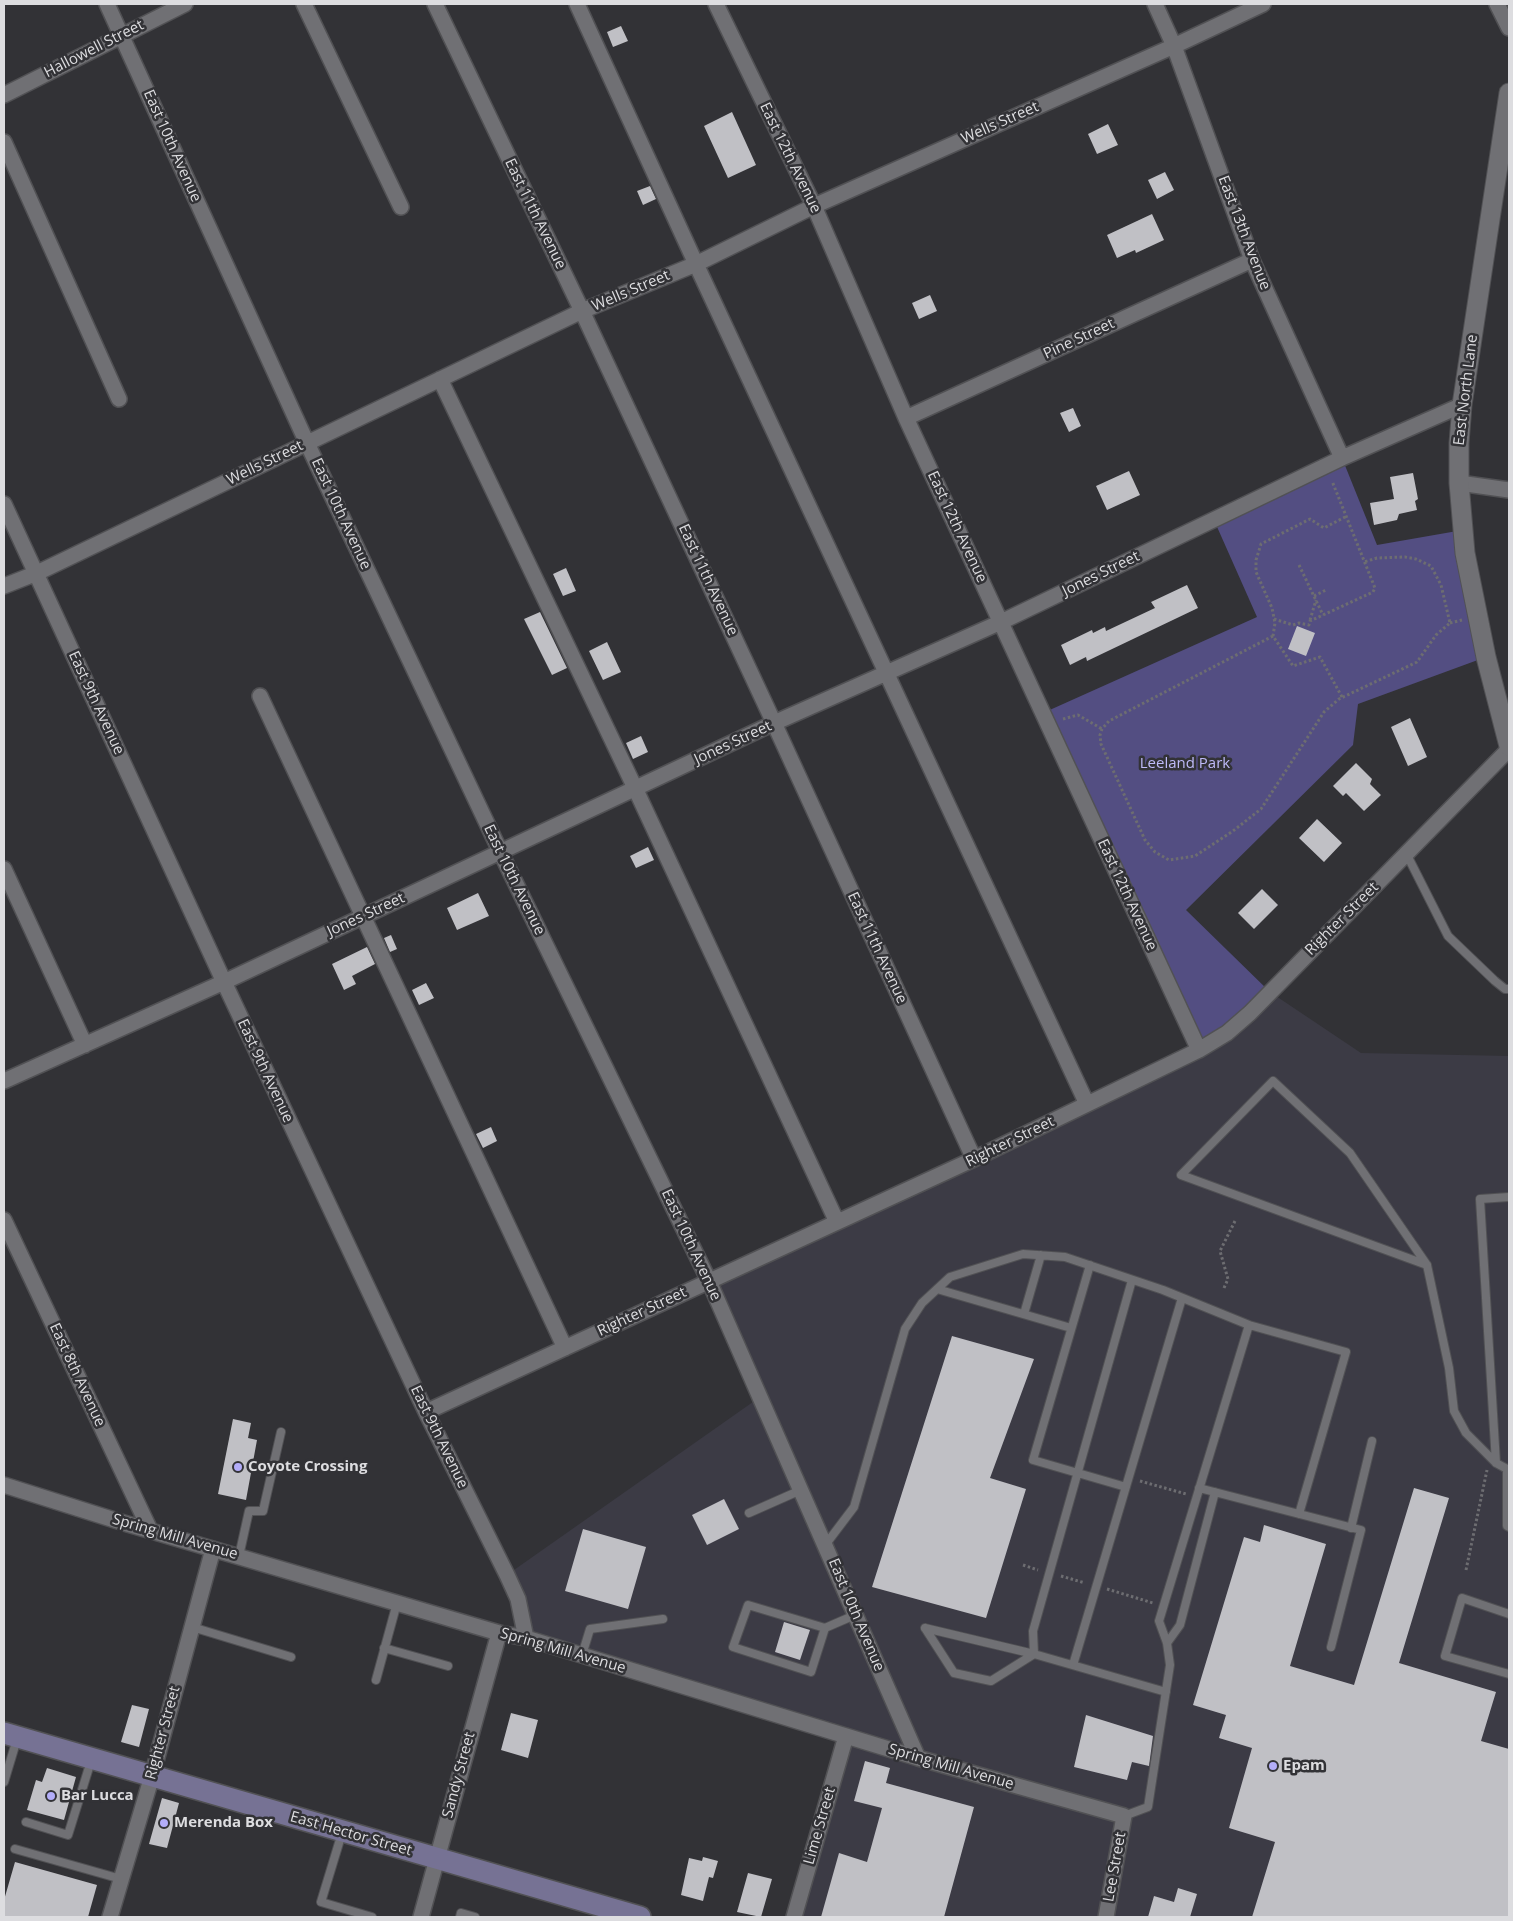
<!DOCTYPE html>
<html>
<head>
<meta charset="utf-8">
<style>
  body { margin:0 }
  #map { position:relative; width:1513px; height:1921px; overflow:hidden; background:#323236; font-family:"Open Sans",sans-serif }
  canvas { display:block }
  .frame { position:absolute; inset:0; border:5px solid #dddde0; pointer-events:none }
</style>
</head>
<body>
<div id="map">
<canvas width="1513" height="1921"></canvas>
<div class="frame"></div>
</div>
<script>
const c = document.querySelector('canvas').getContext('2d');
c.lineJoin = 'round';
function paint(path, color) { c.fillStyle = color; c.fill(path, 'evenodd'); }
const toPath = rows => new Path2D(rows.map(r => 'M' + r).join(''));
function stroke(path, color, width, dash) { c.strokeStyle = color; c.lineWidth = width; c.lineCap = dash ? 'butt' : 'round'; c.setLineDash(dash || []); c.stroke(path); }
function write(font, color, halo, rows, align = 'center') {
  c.font = font + ' "Open Sans",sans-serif'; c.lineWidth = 5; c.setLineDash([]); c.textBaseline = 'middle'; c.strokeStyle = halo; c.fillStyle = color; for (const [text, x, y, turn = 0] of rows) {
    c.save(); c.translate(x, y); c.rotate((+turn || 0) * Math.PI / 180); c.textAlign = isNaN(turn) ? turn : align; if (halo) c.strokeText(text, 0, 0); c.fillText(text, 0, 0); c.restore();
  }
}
paint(toPath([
  [1270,992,1361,1053,1509,1056,1509,1917,794,1917,846,1736,535,1643,504,1577,760,1397,709,1281,1199,1050]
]), '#3c3b45');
paint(toPath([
  [1342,458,1377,545,1463,530,1486,657,1358,704,1353,745,1186,910,1270,992,1199,1050,1043,713,1257,617,1214,520]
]), '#534e82');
paint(toPath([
  [621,26,628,41,613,47,607,32],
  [732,112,756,165,728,178,704,126],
  [1108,124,1118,145,1097,154,1088,134],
  [1165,172,1174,190,1157,199,1148,180],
  [650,186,656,199,643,205,637,191],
  [1152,214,1164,240,1136,253,1135,250,1117,258,1107,235],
  [930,295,937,311,919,319,912,303],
  [1073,408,1081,426,1069,432,1060,413],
  [1129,471,1140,495,1107,510,1096,486],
  [1413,473,1418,499,1415,501,1417,510,1399,514,1397,520,1374,525,1370,503,1394,499,1390,477],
  [566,568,576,591,563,596,553,574],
  [1187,585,1198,608,1087,661,1086,657,1070,665,1061,645,1092,630,1093,633,1105,627,1106,631,1155,608,1151,602],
  [540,612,567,668,552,675,524,619],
  [1297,626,1315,633,1306,656,1288,649],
  [607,642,621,672,603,680,589,651],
  [1410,718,1427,757,1408,766,1391,727],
  [641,736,648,752,633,759,626,743],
  [1356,763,1372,779,1370,784,1381,795,1364,811,1346,793,1343,796,1333,786],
  [1317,819,1342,843,1324,862,1299,838],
  [648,847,654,860,636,868,630,856],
  [1262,889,1278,905,1254,929,1238,913],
  [478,893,489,916,457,930,447,908],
  [391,935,397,949,390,952,384,938],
  [367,947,375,964,352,976,356,984,344,990,332,964],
  [426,983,434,998,419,1005,412,990],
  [491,1127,497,1141,483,1148,476,1134],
  [952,1336,1034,1359,990,1478,1026,1489,986,1618,872,1587],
  [233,1419,251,1423,248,1438,257,1440,246,1500,218,1494],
  [1414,1488,1449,1498,1399,1663,1496,1692,1481,1741,1509,1749,1509,1917,1252,1917,1275,1842,1229,1828,1252,1748,1219,1738,1226,1715,1193,1705,1244,1537,1260,1542,1264,1525,1326,1544,1290,1666,1354,1685],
  [724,1499,739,1529,707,1545,692,1515],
  [583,1529,646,1547,628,1609,565,1591],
  [784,1622,810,1630,800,1660,775,1652],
  [132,1705,149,1709,139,1747,121,1742],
  [511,1713,538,1720,528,1758,501,1750],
  [1086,1715,1153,1736,1149,1766,1132,1762,1127,1780,1074,1767],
  [865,1761,890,1768,886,1783,974,1807,944,1917,821,1917,839,1853,867,1862,882,1808,854,1801],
  [47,1768,76,1777,64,1820,27,1810,36,1780,42,1782],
  [162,1798,179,1803,167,1848,149,1844],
  [703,1857,718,1861,713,1878,709,1877,703,1901,681,1895,689,1858,702,1861],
  [15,1862,97,1885,88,1917,4,1916,4,1900],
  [748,1873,772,1879,761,1917,737,1912],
  [1178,1888,1197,1894,1190,1917,1148,1917,1154,1896,1174,1902]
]), '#c0c0c5');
const service = toPath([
  [1406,853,1448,936,1495,981,1505,989,1509,989],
  [1090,1265,1033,1460,1126,1487],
  [1427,1265,1181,1175,1273,1081,1350,1153,1427,1265,1449,1368,1454,1411,1466,1433,1496,1463,1509,1470],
  [1132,1280,1033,1631,1034,1654,1166,1692],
  [937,1289,1071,1328],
  [1024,1314,1041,1255],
  [1496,1463,1480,1199,1509,1197],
  [1507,1469,1507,1526,1509,1527],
  [1199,1488,1361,1530,1331,1647],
  [749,1513,801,1490],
  [1351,1528,1372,1441],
  [826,1544,854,1507,905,1329,922,1303,950,1277,1023,1254,1065,1257,1163,1290,1249,1325],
  [239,1556,249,1511,263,1511,281,1432],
  [1509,1614,1462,1598,1445,1656,1509,1674],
  [192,1627,291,1657],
  [825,1628,748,1605,733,1647,811,1672,825,1628,855,1615],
  [925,1628,1034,1654,991,1681,954,1673,925,1628],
  [1167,1643,1180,1625,1215,1492],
  [384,1648,448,1666],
  [582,1655,590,1629,663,1619],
  [1073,1665,1182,1298],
  [376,1680,397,1603],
  [4,1782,17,1739],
  [1124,1816,1148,1807,1170,1665,1167,1643,1159,1621,1249,1325,1346,1352,1299,1514],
  [26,1822,68,1835,91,1761],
  [342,1833,321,1902,372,1917],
  [15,1849,121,1879],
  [460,1917,461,1913,475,1917]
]);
const minor = toPath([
  [107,4,307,443,500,851,709,1281,918,1758],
  [304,4,401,207],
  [435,4,582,311,774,723,974,1159],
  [577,4,696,264,1087,1104],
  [716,4,814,206,906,418,1199,1050],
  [1155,4,1174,46,1252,260,1342,458],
  [1497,4,1509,28],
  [4,95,185,4],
  [4,142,119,399],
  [440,379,635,788,837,1222],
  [906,418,1252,260],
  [1459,483,1509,490],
  [4,504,224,982,426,1412,507,1575,518,1599,526,1638],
  [4,586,37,573,582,311,696,264,814,206,1174,46,1263,4],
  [260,696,565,1348],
  [4,869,85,1045],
  [4,1081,224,982,774,723,1001,622,1342,458,1462,405],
  [4,1220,150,1530],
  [426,1412,974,1159,1199,1050,1227,1033,1250,1013,1509,749],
  [4,1485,124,1523,499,1633,526,1638,918,1758,1124,1816,1106,1917],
  [110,1917,152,1776,213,1549],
  [421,1917,499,1633],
  [794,1917,846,1736]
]);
const tertiary = toPath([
  [1509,93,1462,405,1459,443,1459,483,1465,553,1486,657,1509,746]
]);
const secondary = toPath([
  [4,1733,640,1917]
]);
stroke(service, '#515154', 10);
stroke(minor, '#515154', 18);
stroke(tertiary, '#515154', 21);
stroke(secondary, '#515154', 24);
stroke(toPath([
  [1299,565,1323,615],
  [1314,596,1326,590],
  [1274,619,1293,625,1299,623,1309,625,1310,621,1373,592,1375,588,1332,481],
  [1310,620,1316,600],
  [1450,623,1462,620],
  [1273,636,1109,721,1102,729,1100,735,1101,744,1145,840,1155,852,1169,860,1195,856,1233,831,1261,809,1324,712,1339,699,1417,662,1436,635,1450,623,1441,585,1431,566,1416,559,1405,557,1377,558,1364,562],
  [1342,697,1320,657,1293,666,1273,636,1275,623,1272,608,1256,572,1256,560,1261,544,1310,519,1324,528,1345,517],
  [1063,719,1078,715,1102,729],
  [1224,1288,1228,1279,1220,1251,1235,1221],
  [1140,1481,1186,1494],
  [1023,1565,1038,1570],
  [1466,1570,1487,1470],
  [1061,1576,1085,1583],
  [1107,1589,1153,1603]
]), '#6d6d71', 3, [2.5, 2.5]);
stroke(service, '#707074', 8);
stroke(minor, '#707074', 15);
stroke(tertiary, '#707074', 19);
stroke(secondary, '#767294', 21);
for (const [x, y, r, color] of [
  [238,1467,5,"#b3adf9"],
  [1273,1766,5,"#b3adf9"],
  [51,1796,5,"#b3adf9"],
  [164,1823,5,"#b3adf9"]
]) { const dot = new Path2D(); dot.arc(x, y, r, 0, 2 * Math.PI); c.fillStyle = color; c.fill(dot); stroke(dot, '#323236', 2); }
write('15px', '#dddde0', '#323236', [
  ["Hallowell Street",94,49,-27],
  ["Wells Street",1000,123,-24],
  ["East 10th Avenue",172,146,66],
  ["East 12th Avenue",790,158,64],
  ["East 11th Avenue",535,214,64],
  ["East 13th Avenue",1244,233,69],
  ["Wells Street",631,291,-23],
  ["Pine Street",1079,339,-25],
  ["East North Lane",1466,390,-83],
  ["Wells Street",265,463,-26],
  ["East 10th Avenue",341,514,65],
  ["East 12th Avenue",957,527,65],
  ["Jones Street",1101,574,-26],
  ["East 11th Avenue",708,580,65],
  ["East 9th Avenue",96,703,65],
  ["Jones Street",733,743,-25],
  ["East 10th Avenue",514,880,64],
  ["East 12th Avenue",1127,895,65],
  ["Jones Street",366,915,-25],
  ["Righter Street",1342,919,-45],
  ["East 11th Avenue",877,948,65],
  ["East 9th Avenue",265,1071,65],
  ["Righter Street",1010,1142,-26],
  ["East 10th Avenue",691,1245,65],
  ["Righter Street",642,1312,-25],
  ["East 8th Avenue",77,1375,65],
  ["East 9th Avenue",439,1437,64],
  ["Spring Mill Avenue",175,1537,16],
  ["East 10th Avenue",856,1615,67],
  ["Spring Mill Avenue",563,1651,16],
  ["Righter Street",163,1733,-75],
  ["Spring Mill Avenue",951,1767,16],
  ["Sandy Street",459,1775,-75],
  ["Lime Street",820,1826,-74],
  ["East Hector Street",351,1834,16],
  ["Lee Street",1115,1867,-80]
]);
write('15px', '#bfbbf9', '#323236', [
  ["Leeland Park",1185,764]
]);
write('bold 15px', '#dddde0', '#323236', [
  ["Coyote Crossing",248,1467],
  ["Epam",1283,1766],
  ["Bar Lucca",61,1796],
  ["Merenda Box",174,1823]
], 'left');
</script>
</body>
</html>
